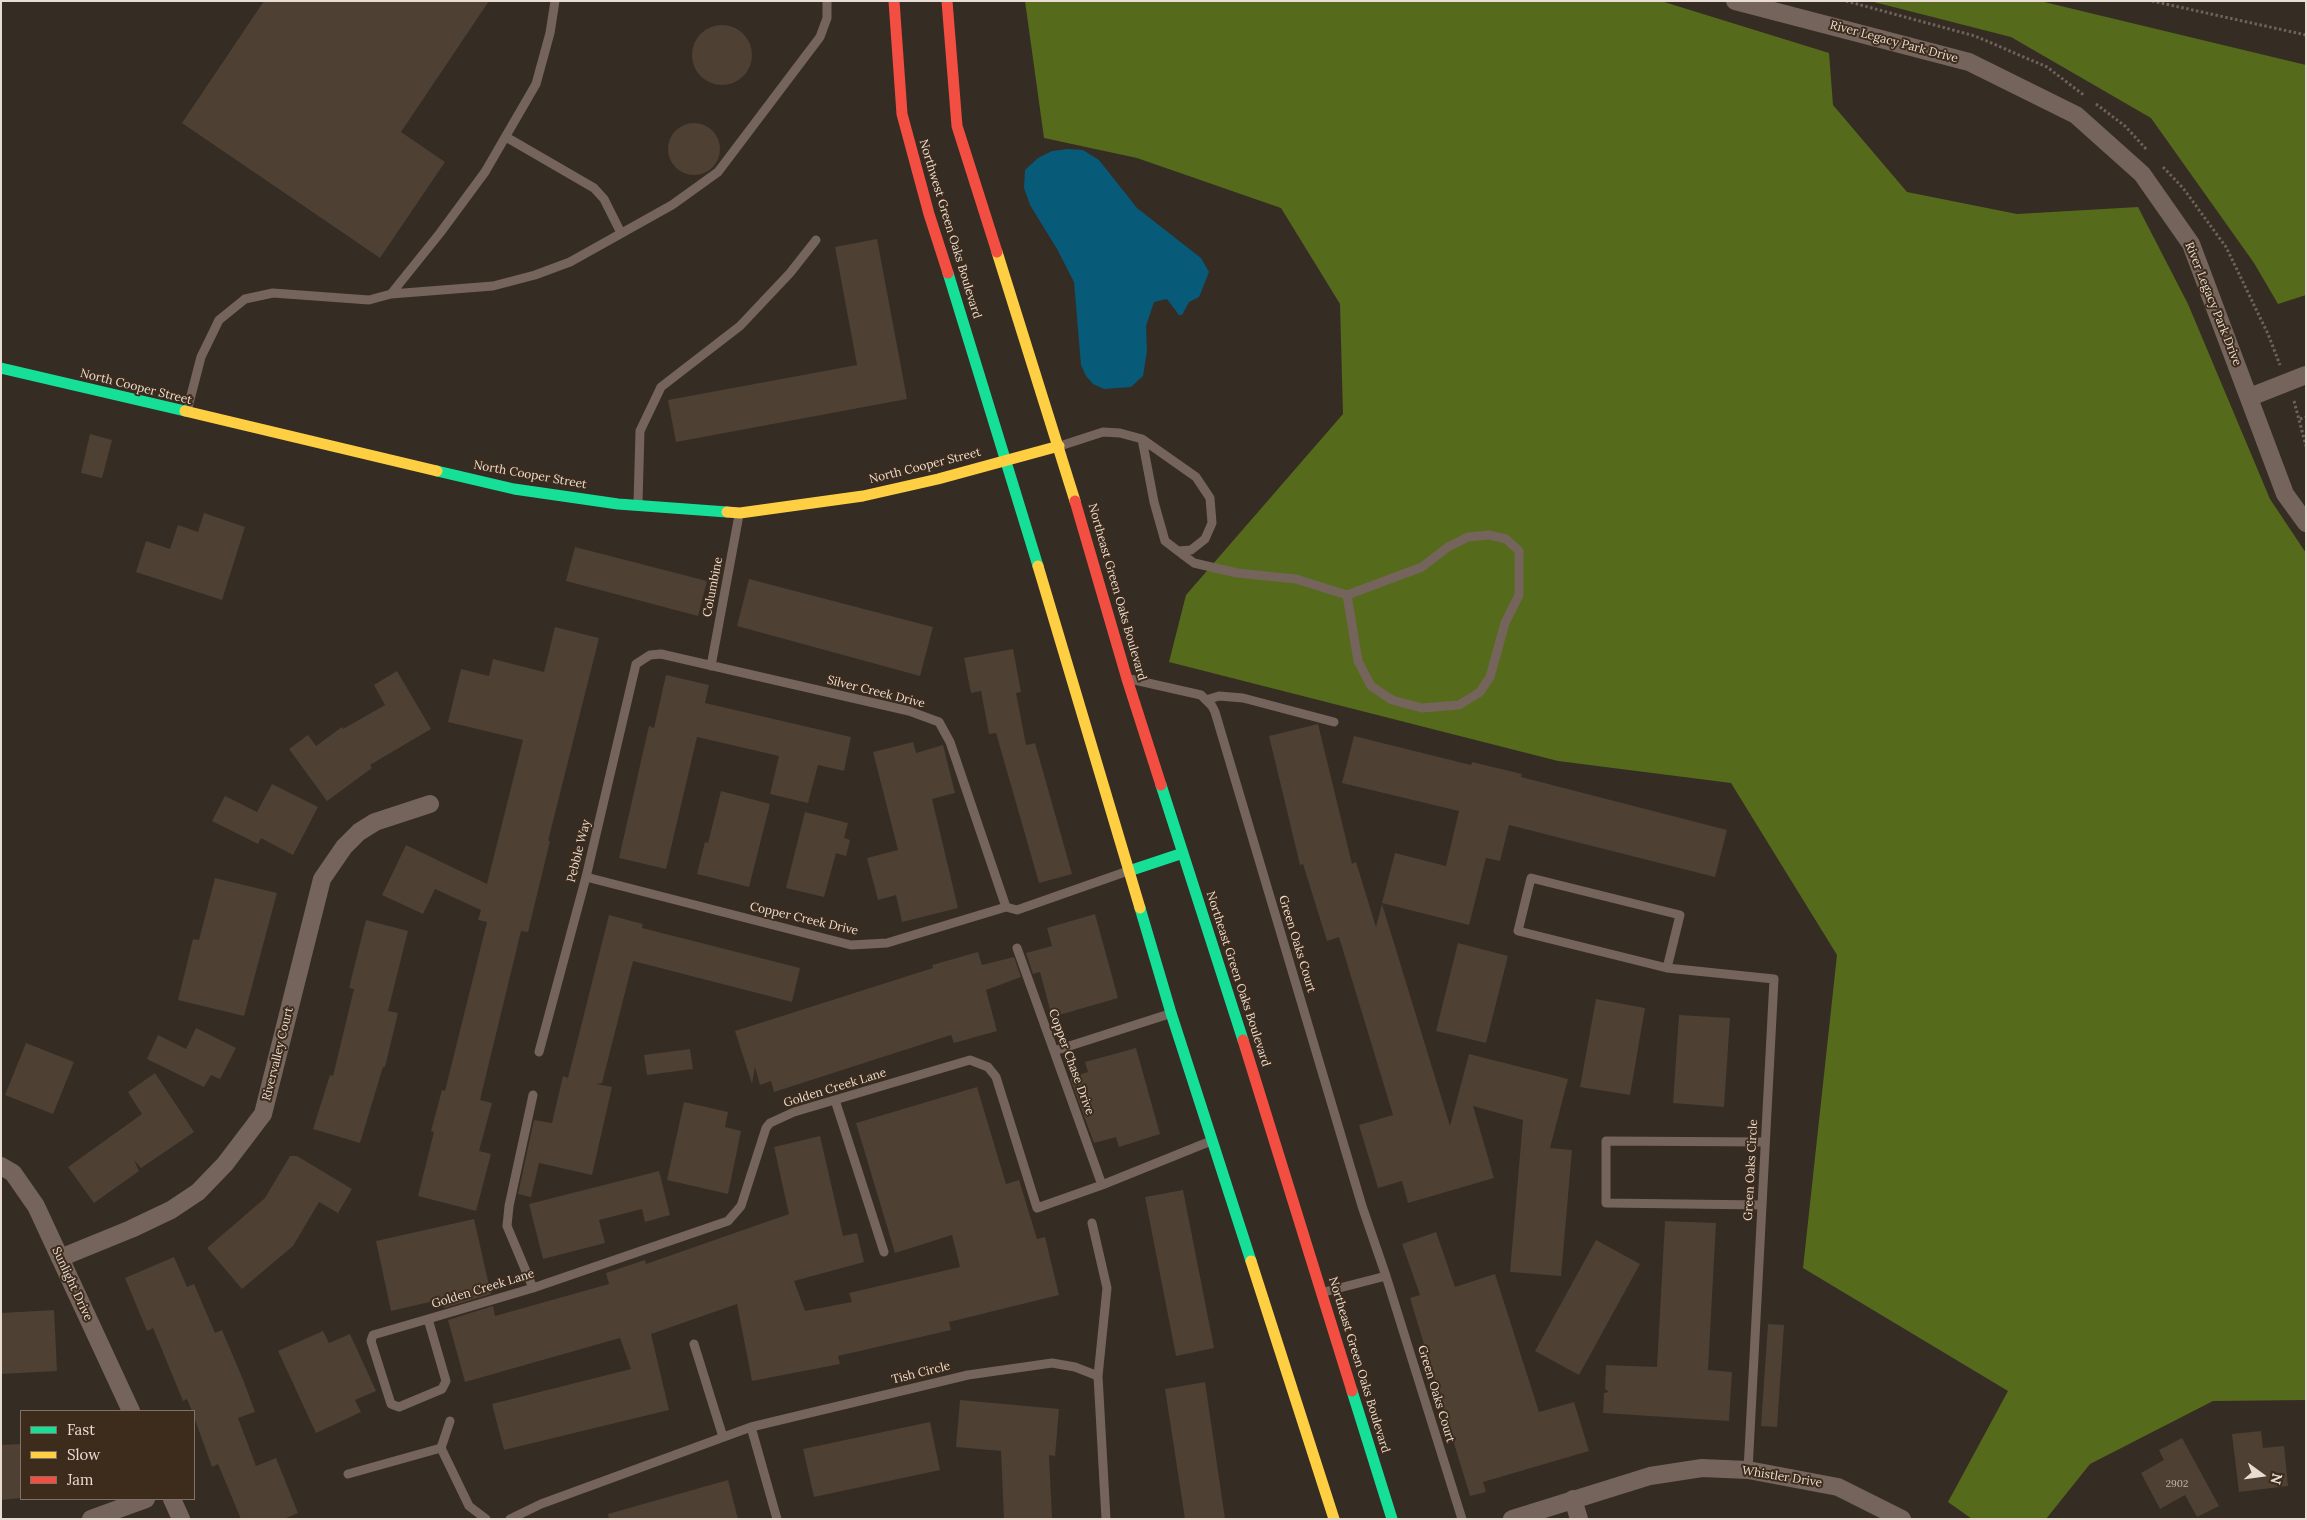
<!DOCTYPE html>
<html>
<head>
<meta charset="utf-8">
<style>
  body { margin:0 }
  #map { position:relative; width:2307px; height:1520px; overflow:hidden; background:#352c24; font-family:Lora,serif }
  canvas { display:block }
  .frame { position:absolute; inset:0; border:2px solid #e9ddd3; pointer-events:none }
  .legend { position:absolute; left:20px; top:1410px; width:175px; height:90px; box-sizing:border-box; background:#3d2b1c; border:1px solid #827265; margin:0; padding:6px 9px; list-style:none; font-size:15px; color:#e9ddd3 }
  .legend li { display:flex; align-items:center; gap:10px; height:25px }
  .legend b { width:25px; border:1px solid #827265 }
  .north { position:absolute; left:2237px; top:1450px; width:50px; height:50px; -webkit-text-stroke:4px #3d2b1c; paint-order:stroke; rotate:104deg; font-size:14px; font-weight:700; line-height:20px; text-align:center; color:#e9ddd3 }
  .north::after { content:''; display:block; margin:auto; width:18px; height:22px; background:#e9ddd3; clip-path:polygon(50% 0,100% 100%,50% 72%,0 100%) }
</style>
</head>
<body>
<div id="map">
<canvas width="2307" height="1520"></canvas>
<div class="frame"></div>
<ul class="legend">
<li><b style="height:6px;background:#16e098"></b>Fast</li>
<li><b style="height:6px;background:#ffcf43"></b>Slow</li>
<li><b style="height:6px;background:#f24e42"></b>Jam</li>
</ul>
<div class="north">N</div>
</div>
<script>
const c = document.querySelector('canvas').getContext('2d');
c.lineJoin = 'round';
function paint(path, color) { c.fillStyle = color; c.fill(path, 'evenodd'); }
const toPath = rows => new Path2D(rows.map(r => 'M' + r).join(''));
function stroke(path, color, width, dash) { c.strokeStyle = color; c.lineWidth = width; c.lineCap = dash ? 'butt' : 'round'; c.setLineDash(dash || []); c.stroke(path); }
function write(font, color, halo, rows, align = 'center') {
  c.font = font + ' Lora,serif'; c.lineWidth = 4; c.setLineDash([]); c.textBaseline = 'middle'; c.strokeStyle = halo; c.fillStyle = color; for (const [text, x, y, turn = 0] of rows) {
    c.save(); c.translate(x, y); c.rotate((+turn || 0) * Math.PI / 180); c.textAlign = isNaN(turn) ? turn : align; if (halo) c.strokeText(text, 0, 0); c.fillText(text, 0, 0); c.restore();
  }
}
paint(toPath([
  [1025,1,1661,1,1829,53,1833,105,1907,192,2017,214,2138,207,2188,304,2270,499,2306,553,2306,1400,2213,1401,2090,1464,2046,1519,1972,1519,1948,1502,2008,1391,1803,1268,1837,955,1731,783,1558,761,1169,662,1186,595,1343,414,1340,304,1281,208,1137,158,1044,138],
  [1870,1,2040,1,2306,65,2306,295,2278,304,2254,263,2151,118,2011,37]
]), '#566a1c');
paint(toPath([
  [1068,149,1083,150,1099,160,1137,208,1201,258,1209,272,1199,297,1189,302,1182,315,1179,315,1167,299,1154,302,1146,326,1147,351,1143,376,1131,387,1104,389,1093,384,1086,376,1081,365,1074,282,1057,249,1030,205,1024,188,1025,170,1038,158,1052,151]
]), '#085a79');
paint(toPath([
  [264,1,489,1,401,132,445,162,380,258,182,123],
  '692 55a30 30 0 1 1 60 0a30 30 0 1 1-60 0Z',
  '668 149a26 26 0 1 1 52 0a26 26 0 1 1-52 0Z',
  [877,239,907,399,676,442,668,400,857,365,835,247],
  [90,434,112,440,102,478,81,473],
  [204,513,245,527,222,600,136,572,146,541,170,549,178,525,198,532],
  [575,547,707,581,698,616,566,581],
  [749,579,933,627,920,676,737,626],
  [555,627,599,638,548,841,550,841,528,932,521,931,480,1100,492,1103,479,1151,491,1154,476,1211,418,1196,434,1132,431,1131,442,1090,445,1091,487,922,478,920,481,910,435,889,423,914,382,895,406,845,487,884,523,740,448,722,461,669,489,676,493,659,544,672],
  [1013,649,1021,692,1016,693,1026,745,1035,743,1072,874,1039,883,996,733,989,734,981,691,971,693,964,658],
  [397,671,431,729,370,765,372,768,327,801,289,749,308,735,316,746,342,727,343,729,385,705,374,685],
  [666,675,709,685,705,703,851,737,844,771,818,765,808,803,770,794,779,756,697,737,666,869,619,858,649,726,654,728],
  [1318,724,1352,864,1356,862,1376,927,1382,904,1450,1126,1469,1054,1568,1079,1550,1148,1572,1150,1561,1276,1510,1272,1523,1120,1473,1106,1494,1178,1408,1203,1402,1181,1378,1188,1359,1125,1393,1115,1339,937,1327,941,1303,864,1300,865,1269,736],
  [1354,736,1471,765,1472,762,1522,774,1521,777,1727,830,1715,877,1509,825,1500,861,1486,858,1469,925,1382,903,1395,853,1446,866,1459,811,1342,783],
  [913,742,916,753,943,745,955,793,932,799,958,908,902,922,896,895,878,900,867,858,898,850,873,752],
  [272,784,318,807,293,855,261,838,258,844,212,821,225,796,257,812],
  [721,791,770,804,749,887,697,874,705,842,708,843],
  [805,812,848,823,844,838,850,840,846,856,836,853,824,897,786,888],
  [215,878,277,893,244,1016,178,1000,193,939,199,940],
  [1095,914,1118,998,1052,1017,1040,972,1033,974,1026,953,1052,946,1047,928],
  [609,915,643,924,642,928,800,968,792,1002,633,961,602,1083,596,1084,612,1087,592,1175,539,1163,531,1197,518,1194,534,1120,552,1123,563,1076,568,1078],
  [366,920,408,931,388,1011,398,1013,385,1067,383,1067,360,1143,313,1129,330,1075,333,1076,354,989,349,988],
  [1458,943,1508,956,1486,1043,1436,1031],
  [978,952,982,965,1014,957,1021,977,986,990,997,1031,954,1043,951,1035,774,1092,771,1081,760,1085,755,1067,752,1084,735,1031,933,968,932,965],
  [1596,999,1645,1008,1630,1095,1580,1087],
  [1679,1015,1730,1018,1724,1107,1673,1103],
  [196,1028,236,1048,220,1079,211,1075,204,1087,147,1059,158,1035,186,1049],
  [26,1043,74,1062,53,1114,5,1095],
  [1136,1048,1160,1134,1119,1147,1116,1137,1094,1143,1070,1078,1088,1072,1085,1062],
  [690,1049,693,1069,647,1075,644,1055],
  [155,1073,194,1132,141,1168,134,1160,139,1171,94,1203,68,1167,142,1114,128,1092],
  [977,1087,1006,1184,1019,1180,1037,1239,1045,1237,1059,1295,949,1322,951,1330,838,1356,840,1364,752,1381,737,1304,651,1334,669,1410,504,1450,492,1404,631,1369,620,1338,465,1382,448,1320,493,1306,495,1316,609,1284,606,1273,645,1260,646,1264,789,1214,774,1147,820,1136,843,1236,857,1233,864,1262,794,1281,805,1311,852,1302,849,1293,960,1267,952,1235,895,1253,856,1123],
  [684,1102,728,1112,725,1127,741,1131,728,1194,667,1180],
  [290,1156,297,1156,352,1189,338,1213,319,1202,293,1246,242,1289,207,1248,265,1198],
  [659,1171,670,1215,645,1222,642,1209,599,1220,605,1243,543,1259,529,1204],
  [1183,1190,1214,1348,1176,1356,1145,1197],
  [474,1219,491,1294,444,1308,442,1299,391,1311,376,1241],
  [1665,1221,1716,1223,1708,1370,1732,1372,1729,1421,1603,1413,1604,1393,1609,1392,1605,1389,1606,1365,1657,1367],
  [1436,1232,1455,1287,1495,1274,1539,1412,1574,1402,1589,1451,1483,1482,1486,1492,1470,1496,1410,1298,1420,1295,1402,1244],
  [1596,1240,1640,1264,1579,1375,1535,1351],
  [174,1257,187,1287,194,1284,215,1333,222,1330,244,1382,255,1412,238,1418,256,1466,276,1458,298,1513,284,1519,241,1519,218,1464,212,1467,194,1417,194,1411,192,1411,187,1399,183,1401,153,1328,147,1331,125,1278],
  [54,1310,57,1371,1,1374,1,1313],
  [1768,1324,1784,1325,1777,1427,1761,1426],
  [323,1331,329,1343,350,1334,376,1391,355,1400,361,1412,316,1433,278,1351],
  [1205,1382,1225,1519,1185,1519,1165,1389],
  [960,1400,1059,1409,1055,1456,1049,1455,1052,1519,1004,1519,1001,1451,956,1447],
  [930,1422,940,1470,814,1497,803,1449],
  [2261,1431,2263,1448,2284,1446,2288,1486,2239,1492,2232,1434],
  [2182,1438,2219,1506,2197,1517,2185,1495,2160,1509,2141,1473,2164,1460,2159,1450],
  [21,1444,21,1498,1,1500,1,1445],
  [728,1480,738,1519,609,1519,608,1514]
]), '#4e4033');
stroke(toPath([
  [1846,1,1975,36,2047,67,2085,96],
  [2152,1,2306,35],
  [2096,104,2125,126,2147,150],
  [2163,167,2183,188,2226,247,2268,334,2280,365],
  [2294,401,2306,446],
  [2300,419,2306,417]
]), '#6f625b', 3, [2.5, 2.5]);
stroke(toPath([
  [506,137,594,188,604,199,621,233],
  [391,294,493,286,535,275,570,262,672,205,718,172,792,74,820,37,827,18,827,1],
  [187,411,201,357,219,320,245,299,273,293,369,300,391,294,440,233,485,172,536,84,550,33,555,1],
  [1060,446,1103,432,1120,433,1142,439,1196,477,1210,498,1212,523,1205,539,1191,550,1178,551,1165,541,1154,502,1142,439],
  [638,503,640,431,661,387,740,326,790,273,816,240],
  [1178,551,1194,563,1237,573,1296,579,1347,595,1422,567,1448,547,1468,537,1489,535,1506,539,1519,551,1519,595,1505,623,1490,677,1480,692,1459,705,1422,708,1392,700,1371,686,1358,661,1347,595],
  [711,666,739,515],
  [1130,679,1201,695,1212,706,1215,712,1362,1206,1386,1276,1462,1519],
  [1206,700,1219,696,1243,698,1334,722],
  [586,877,851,945,887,943,1006,907,1017,910,1128,871],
  [1017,948,1102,1185],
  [1667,968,1680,915,1531,878,1518,931,1667,968,1774,979,1748,1470],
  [1054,1051,1169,1014],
  [539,1052,586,877,636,664,650,655,661,654,909,711,939,722,950,742,1006,907],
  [835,1100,884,1252],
  [1762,1205,1606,1203,1606,1141,1765,1142],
  [1092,1223,1107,1288,1098,1376,1106,1519],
  [533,1288,507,1226,509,1206,533,1095],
  [1324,1292,1386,1276],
  [428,1319,446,1381,442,1389,399,1407,391,1404,371,1341,373,1335,428,1319,533,1288,728,1221,741,1206,766,1128,770,1123,794,1112,970,1060,988,1067,996,1077,1037,1208,1102,1185,1211,1141],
  [694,1344,723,1437],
  [450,1421,441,1448,469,1506,486,1519],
  [751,1427,777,1519],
  [348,1474,441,1448],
  [510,1519,541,1504,751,1427,968,1375,1052,1363,1075,1367,1098,1376]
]), '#75645b', 9);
stroke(toPath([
  [1735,1,1969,62,2076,115,2142,174,2191,244,2285,494,2306,523],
  [2250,397,2306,375],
  [1,1166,13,1173,36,1206,131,1411],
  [60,1258,131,1229,171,1210,198,1192,225,1164,263,1114,322,879,344,847,359,832,375,822,430,804],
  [172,1499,181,1519],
  [1573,1499,1579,1519],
  [91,1519,146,1499],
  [1512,1519,1650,1476,1702,1468,1748,1470,1838,1487,1902,1519]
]), '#75645b', 18);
stroke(toPath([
  [948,273,1038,566],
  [1,368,185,411],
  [437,471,514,489,618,504,727,512],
  [1161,785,1243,1040],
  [1129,871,1183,853],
  [1140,908,1171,1013,1251,1261],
  [1352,1391,1392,1519]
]), '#16e098', 11);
stroke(toPath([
  [997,252,1075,501],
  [185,411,437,471],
  [727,512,740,513,863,496,938,479,1059,446],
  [1038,566,1140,908],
  [1251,1261,1334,1519]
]), '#ffcf43', 11);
stroke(toPath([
  [894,1,902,114,929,214,948,273],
  [947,1,957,126,997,252],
  [1075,501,1127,679,1161,785],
  [1243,1040,1352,1391]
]), '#f24e42', 11);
write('10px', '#c2b6ab', null, [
  ["2902",2177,1484]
]);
write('12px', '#e9ddd3', '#3d2b1c', [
  ["River Legacy Park Drive",1894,42,15],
  ["Northwest Green Oaks Boulevard",950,229,73],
  ["River Legacy Park Drive",2213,304,68],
  ["North Cooper Street",136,387,14],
  ["North Cooper Street",925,466,-14],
  ["North Cooper Street",530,475,10],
  ["Columbine",713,587,-79],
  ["Northeast Green Oaks Boulevard",1117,592,74],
  ["Silver Creek Drive",876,692,14],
  ["Pebble Way",579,851,-76],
  ["Copper Creek Drive",804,919,13],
  ["Green Oaks Court",1297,944,73],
  ["Northeast Green Oaks Boulevard",1238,979,72],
  ["Rivervalley Court",278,1054,-76],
  ["Copper Chase Drive",1071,1062,70],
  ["Golden Creek Lane",835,1088,-17],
  ["Green Oaks Circle",1751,1170,-87],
  ["Sunlight Drive",72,1284,65],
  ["Golden Creek Lane",483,1289,-17],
  ["Northeast Green Oaks Boulevard",1359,1365,73],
  ["Tish Circle",921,1373,-14],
  ["Green Oaks Court",1436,1394,73],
  ["Whistler Drive",1782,1477,9]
]);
</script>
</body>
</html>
